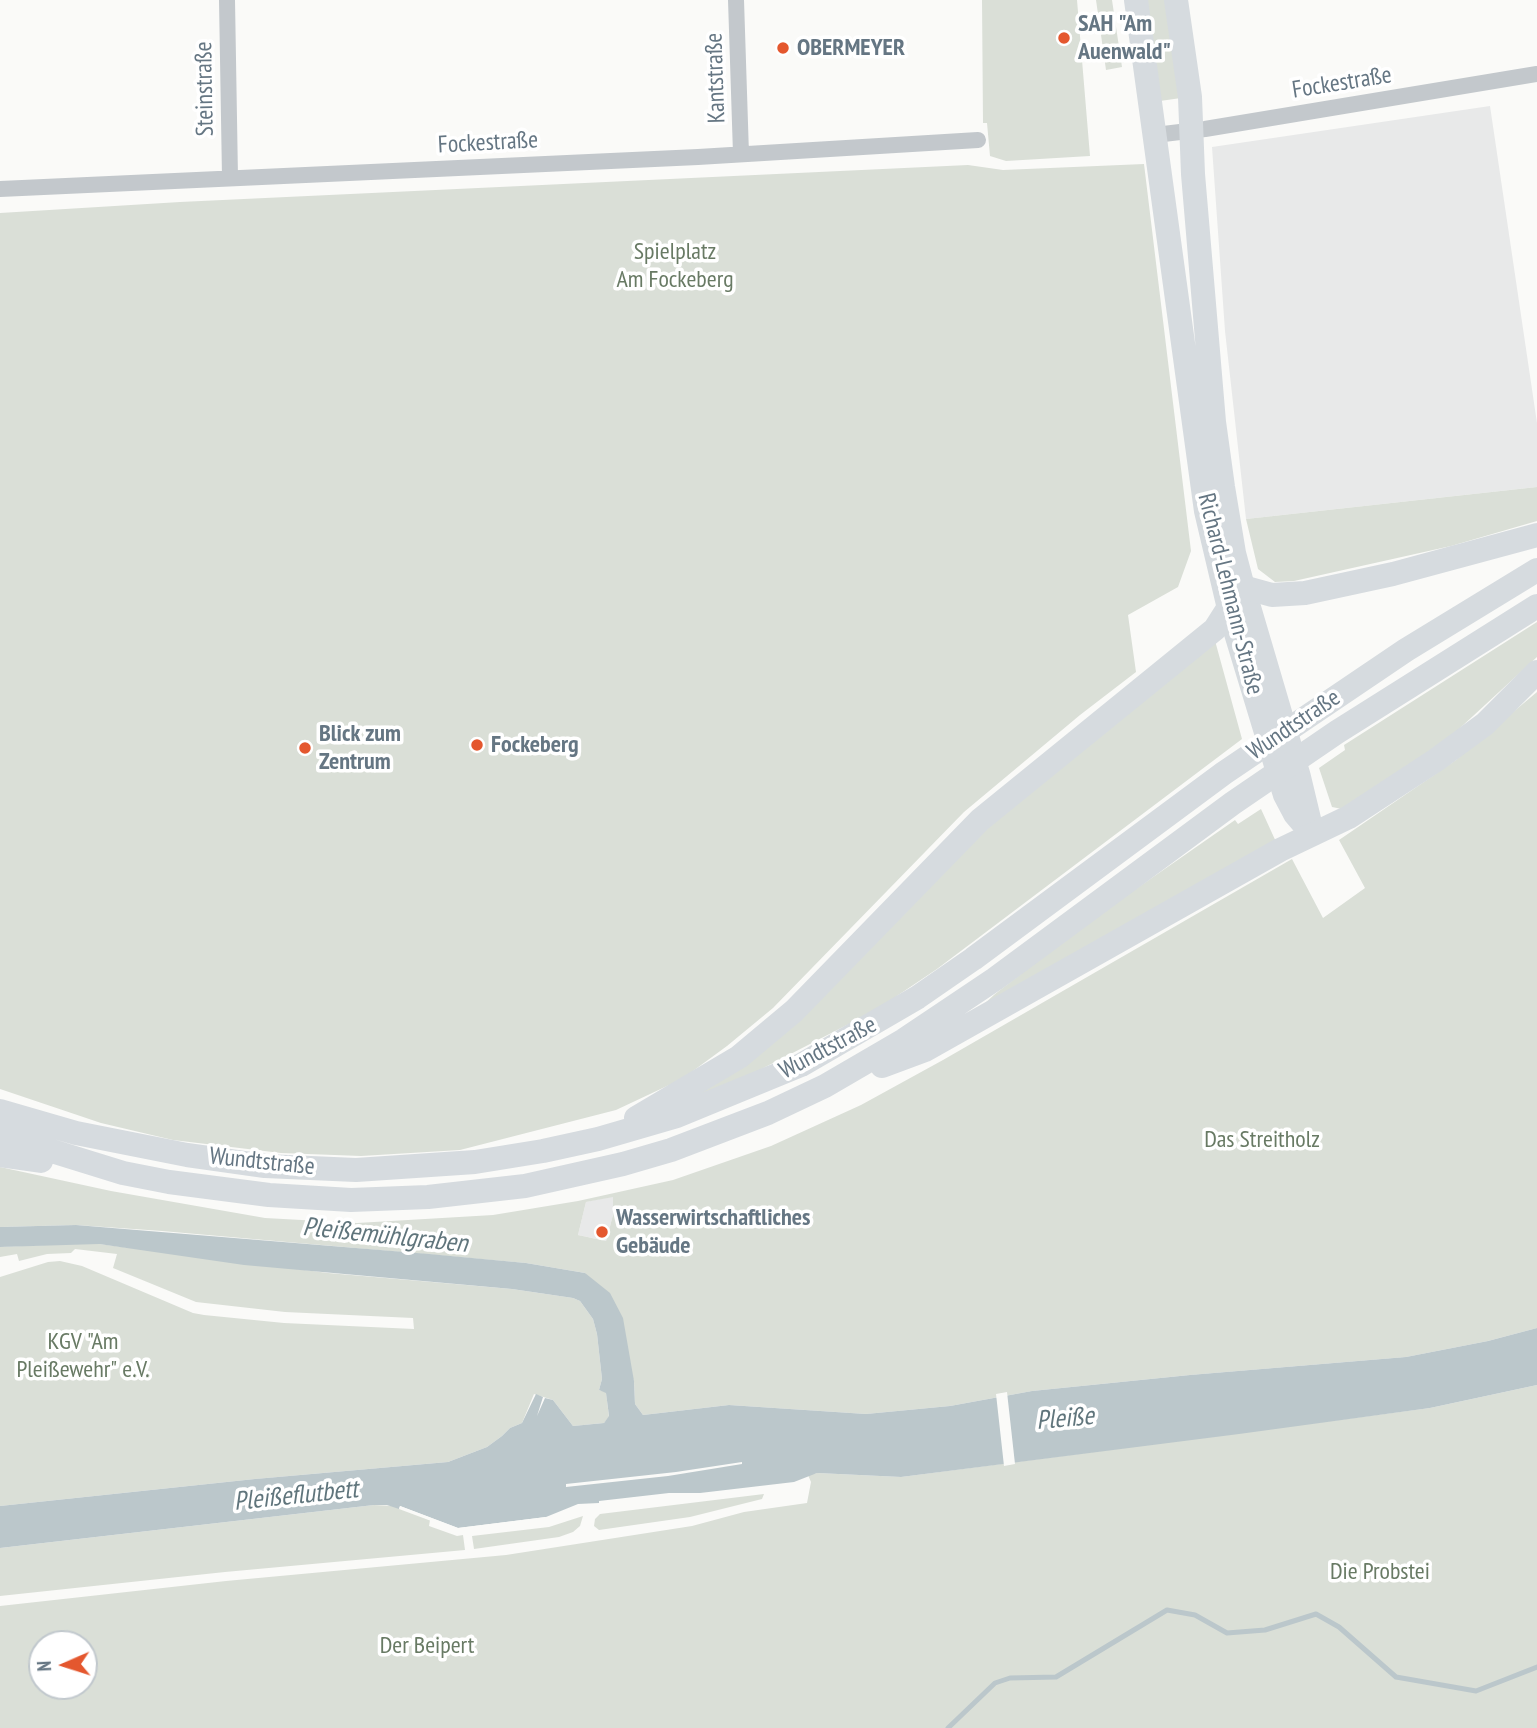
<!DOCTYPE html>
<html>
<head>
<meta charset="utf-8">
<style>
  body { margin:0 }
  #map { position:relative; width:1537px; height:1728px; overflow:hidden; background:#fafaf8; font-family:"PT Sans Narrow",sans-serif }
  canvas { display:block }
  .north { position:absolute; left:28px; top:1630px; width:70px; height:70px; box-sizing:border-box; background:#fff; border:2px solid #c1c8cd; border-radius:50%; rotate:267deg; font-size:19px; font-weight:700; line-height:28px; text-align:center; color:#657683 }
  .north::after { content:''; display:block; margin:auto; width:24px; height:32px; background:#e4572e; clip-path:polygon(50% 0,100% 100%,50% 72%,0 100%) }
</style>
</head>
<body>
<div id="map">
<canvas width="1537" height="1728"></canvas>
<div class="north">N</div>
</div>
<script>
const c = document.querySelector('canvas').getContext('2d');
c.lineJoin = 'round';
function paint(path, color) { c.fillStyle = color; c.fill(path, 'evenodd'); }
const toPath = rows => new Path2D(rows.map(r => 'M' + r).join(''));
function stroke(path, color, width, dash) { c.strokeStyle = color; c.lineWidth = width; c.lineCap = dash ? 'butt' : 'round'; c.setLineDash(dash || []); c.stroke(path); }
function write(font, color, halo, rows, align = 'center') {
  c.font = font + ' "PT Sans Narrow",sans-serif'; c.lineWidth = 7; c.setLineDash([]); c.textBaseline = 'middle'; c.strokeStyle = halo; c.fillStyle = color; for (const [text, x, y, turn = 0] of rows) {
    c.save(); c.translate(x, y); c.rotate((+turn || 0) * Math.PI / 180); c.textAlign = isNaN(turn) ? turn : align; if (halo) c.strokeText(text, 0, 0); c.fillText(text, 0, 0); c.restore();
  }
}
paint(toPath([
  [1490,106,1537,423,1537,487,1246,519,1225,331,1212,147],
  [613,1196,613,1215,606,1241,578,1235,586,1202]
]), '#e8e9e9');
paint(toPath([
  [982,0,1077,0,1090,156,1006,161,990,156,987,123,983,123],
  [1096,0,1112,0,1122,67,1106,70],
  [1145,0,1167,0,1181,98,1160,101],
  [1144,164,1191,551,1178,587,1128,615,1136,672,1080,715,964,812,773,1008,727,1046,682,1079,616,1110,460,1150,361,1156,281,1153,173,1140,101,1123,0,1089,0,213,180,202,968,165,1003,170],
  [1537,487,1537,521,1451,546,1294,581,1275,582,1258,569,1246,519],
  [1537,622,1537,657,1447,740,1342,809,1332,807,1319,768,1345,750,1344,745],
  [1214,637,1242,739,937,969,876,1010,744,1078,674,1106,985,826],
  [1537,692,1537,1328,1488,1341,1406,1357,1190,1375,1032,1391,950,1406,866,1414,729,1405,643,1415,635,1404,634,1381,585,1273,526,1263,162,1231,76,1225,0,1227,0,1167,111,1191,265,1218,357,1223,493,1215,578,1201,673,1180,771,1146,861,1105,943,1060,1292,859,1323,918,1365,888,1339,840,1456,760],
  [613,1197,613,1215,606,1241,578,1235,586,1202],
  [1261,809,1277,844,969,1018,995,994,1090,921,1235,820,1238,824],
  [67,1244,99,1244,328,1273,512,1289,573,1298,580,1301,593,1319,597,1334,602,1379,599,1390,606,1392,609,1417,604,1423,573,1426,553,1400,534,1394,522,1423,510,1428,502,1436,487,1447,448,1462,255,1479,0,1506,0,1277,48,1262,60,1261,82,1266,193,1313,204,1315,284,1323,414,1329,413,1318,285,1312,196,1302,113,1268,117,1254,75,1249,71,1253,47,1254,19,1261,17,1254,0,1257,0,1247],
  [1537,1385,1537,1728,0,1728,0,1606,226,1581,506,1555,692,1526,744,1512,807,1503,811,1482,808,1475,817,1473,901,1477,1430,1408],
  [42,1644,84,1644,84,1686,42,1686],
  [764,1494,762,1499,690,1517,599,1530,594,1526,595,1519,600,1514],
  [374,1505,394,1506,430,1520,429,1526,457,1536,463,1535,465,1550,225,1572,0,1596,0,1548],
  [583,1516,580,1526,573,1532,559,1537,474,1549,472,1536,549,1527]
]), '#dadfd7');
paint(toPath([
  [76,1225,429,1254,526,1263,585,1273,610,1293,623,1318,634,1381,635,1404,643,1415,729,1405,866,1414,950,1406,1032,1391,1190,1375,1406,1357,1488,1341,1537,1328,1537,1385,1430,1408,1239,1434,901,1477,817,1473,794,1482,700,1493,669,1493,599,1501,599,1503,578,1504,546,1517,458,1528,400,1506,399,1509,387,1505,374,1505,0,1548,0,1506,255,1479,448,1462,487,1447,502,1436,510,1428,522,1423,536,1394,543,1397,537,1416,545,1398,553,1400,573,1426,604,1423,609,1416,606,1393,599,1390,602,1379,597,1334,593,1319,580,1301,573,1298,512,1289,244,1265,99,1244,0,1247,0,1227],
  [742,1462,742,1464,668,1476,566,1487,566,1484,676,1472]
]), '#bbc7cb');
paint(toPath([
  [1007,1392,1015,1464,1004,1466,996,1394],
  [400,1506,458,1528,546,1517,546,1521,458,1531,399,1509]
]), '#fafaf8');
stroke(toPath([
  [948,1728,995,1683,1010,1678,1056,1677,1167,1610,1195,1615,1227,1633,1265,1630,1316,1614,1339,1627,1396,1677,1476,1691,1537,1667]
]), '#bbc7cb', 5);
stroke(toPath([
  [227,0,230,177],
  [736,0,741,154],
  [1155,135,1205,129,1537,74],
  [0,189,698,157,978,140]
]), '#c3c8cc', 16);
stroke(toPath([
  [1136,0,1206,511,1231,617,1285,795,1295,814,1312,834],
  [1176,0,1190,97,1193,174,1214,422,1223,487,1234,553,1243,587,1299,777,1310,823]
]), '#d6dbdf', 24);
stroke(toPath([
  [1243,587,1272,595,1305,593,1393,574,1537,535],
  [882,1066,925,1050,1280,850,1349,817,1436,760,1485,724,1537,672],
  [0,1111,76,1133,187,1155,265,1166,356,1170,475,1162,543,1151,598,1139,677,1116,801,1065,918,997,973,959,1224,773,1406,650,1537,570],
  [636,1118,739,1057,794,1011,980,820,1215,629,1229,607],
  [0,1135,123,1173,169,1182,269,1195,351,1200,428,1197,525,1186,623,1164,671,1150,768,1113,825,1086,904,1040,995,979,1233,803,1337,732,1537,606],
  [0,1155,41,1161]
]), '#d6dbdf', 24);
for (const [x, y, r, color] of [
  [1064,38,7,"#e4572e"],
  [783,48,7,"#e4572e"],
  [477,745,7,"#e4572e"],
  [305,748,7,"#e4572e"],
  [602,1232,7,"#e4572e"]
]) { const dot = new Path2D(); dot.arc(x, y, r, 0, 2 * Math.PI); c.fillStyle = color; c.fill(dot); stroke(dot, '#fff', 2.5); }
write('bold 24px', '#657683', '#fff', [
  ["SAH \"Am",1078,24],
  ["Auenwald\"",1078,52],
  ["OBERMEYER",797,48],
  ["Blick zum",319,734],
  ["Zentrum",319,762],
  ["Fockeberg",491,745],
  ["Wasserwirtschaftliches",616,1218],
  ["Gebäude",616,1246]
], 'left');
write('24px', '#657683', '#fff', [
  ["Kantstraße",716,78,-92],
  ["Fockestraße",1342,83,-9],
  ["Steinstraße",205,89,-91],
  ["Fockestraße",488,143,-3],
  ["Richard-Lehmann-Straße",1230,594,76],
  ["Wundtstraße",1294,725,-34],
  ["Wundtstraße",828,1048,-28],
  ["Wundtstraße",262,1162,6]
]);
write('24px', '#687a64', '#fff', [
  ["Spielplatz",675,252],
  ["Am Fockeberg",675,280],
  ["Das Streitholz",1262,1140],
  ["KGV \"Am",83,1342],
  ["Pleißewehr\" e.V.",83,1370],
  ["Die Probstei",1380,1572],
  ["Der Beipert",427,1646]
]);
write('italic 26px', '#60757c', '#fff', [
  ["Pleißemühlgraben",385,1236,6],
  ["Pleiße",1065,1419,-5],
  ["Pleißeflutbett",296,1496,-6]
]);
</script>
</body>
</html>
